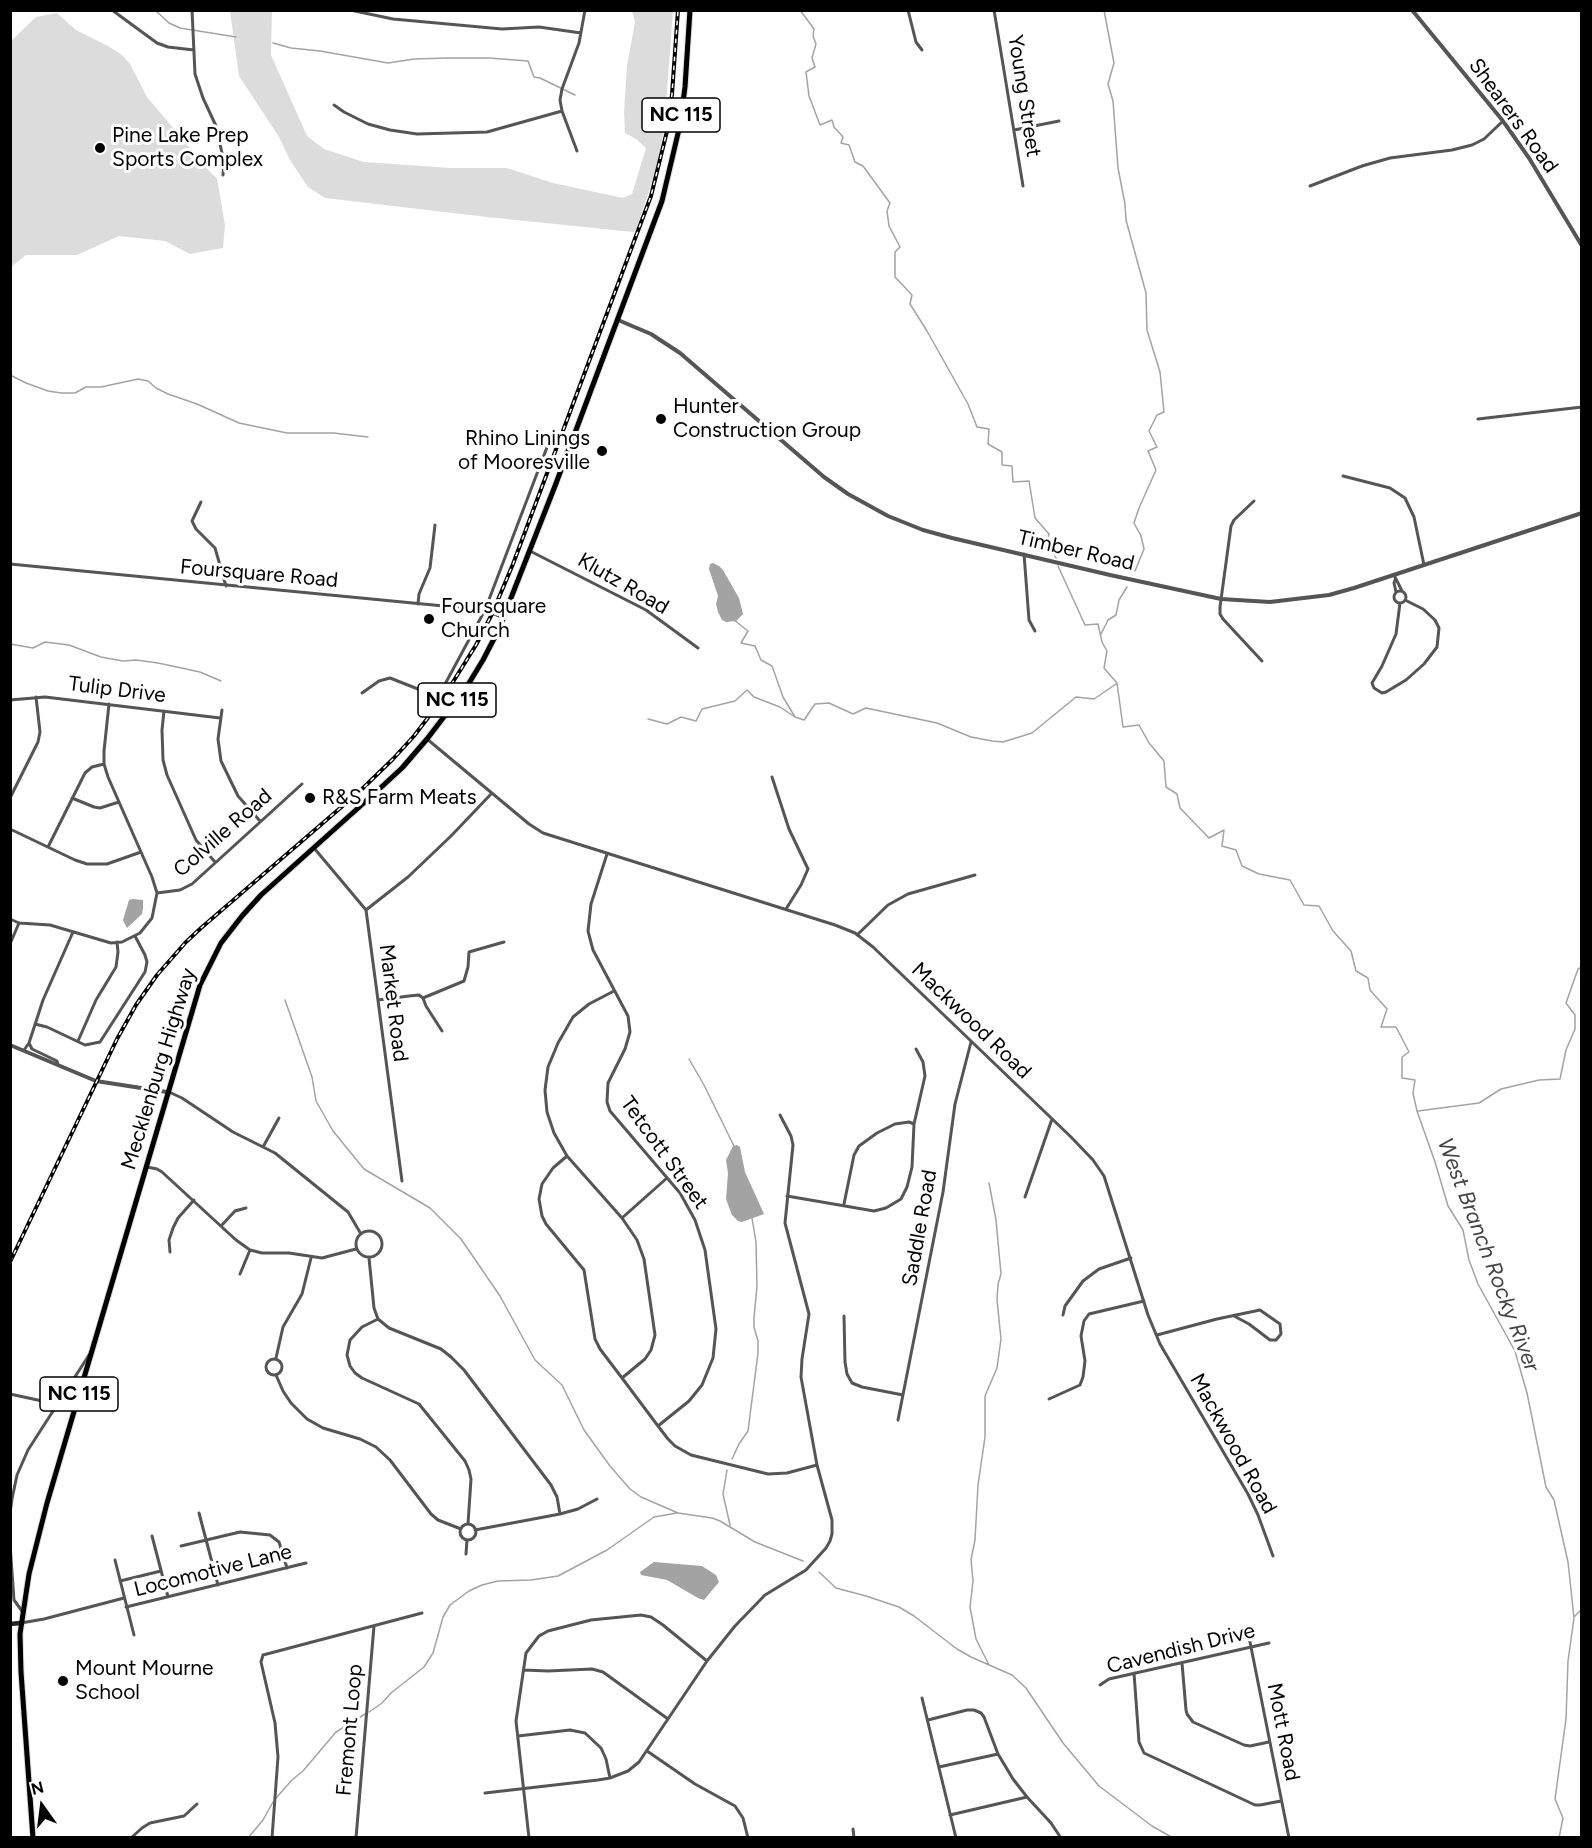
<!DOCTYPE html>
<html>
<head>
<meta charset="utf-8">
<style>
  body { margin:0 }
  #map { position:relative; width:1592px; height:1848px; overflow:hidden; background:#fff; font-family:Figtree,sans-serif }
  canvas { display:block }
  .frame { position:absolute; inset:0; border:12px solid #000; pointer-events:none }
  .north { position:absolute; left:12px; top:1776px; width:60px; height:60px; -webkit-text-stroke:4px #fff; paint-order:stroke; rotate:346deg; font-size:16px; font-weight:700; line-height:24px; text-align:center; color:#000 }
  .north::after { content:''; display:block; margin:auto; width:21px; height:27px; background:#000; clip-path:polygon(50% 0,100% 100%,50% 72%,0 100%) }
</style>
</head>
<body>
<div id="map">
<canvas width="1592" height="1848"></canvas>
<div class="frame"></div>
<div class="north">N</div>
</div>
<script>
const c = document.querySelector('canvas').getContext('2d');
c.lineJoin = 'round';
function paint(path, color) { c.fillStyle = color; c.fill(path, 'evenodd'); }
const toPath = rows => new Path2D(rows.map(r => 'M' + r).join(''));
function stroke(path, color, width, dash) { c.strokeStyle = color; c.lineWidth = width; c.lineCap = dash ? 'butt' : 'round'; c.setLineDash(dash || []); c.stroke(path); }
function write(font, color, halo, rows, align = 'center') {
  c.font = font + ' Figtree,sans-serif'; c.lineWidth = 6; c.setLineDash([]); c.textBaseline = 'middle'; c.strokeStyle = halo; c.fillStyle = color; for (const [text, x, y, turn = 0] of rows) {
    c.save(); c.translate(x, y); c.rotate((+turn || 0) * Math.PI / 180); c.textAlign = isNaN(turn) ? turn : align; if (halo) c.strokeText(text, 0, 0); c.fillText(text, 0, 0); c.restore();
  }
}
paint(toPath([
  [230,11,272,11,271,55,307,136,324,149,364,162,451,168,507,168,553,183,623,198,632,194,646,148,636,139,625,133,624,112,627,66,635,22,632,11,673,11,664,131,656,170,636,230,633,232,487,217,325,198,308,187,290,160,279,137,239,76],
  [57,13,76,30,108,46,122,55,130,64,147,97,212,174,217,178,225,225,223,248,190,254,165,241,119,236,77,255,26,255,11,267,11,41,36,17]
]), '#dcdcdc');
paint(toPath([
  [713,563,719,566,723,570,739,598,743,614,736,621,726,622,722,620,718,612,716,604,718,596,709,569,710,564],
  [133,899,143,900,143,909,142,914,127,928,123,920,129,900],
  [737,1145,740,1147,745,1172,764,1214,742,1222,738,1221,732,1215,726,1199,728,1173,726,1160,733,1146],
  [654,1562,702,1566,716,1575,719,1582,704,1600,698,1598,667,1580,641,1575,640,1572]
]), '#a3a3a3');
stroke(toPath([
  [155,10,169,23,180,28,236,37],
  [800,10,814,29,813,36,816,44,812,58,815,67,806,72,809,96,820,125,832,120,834,127,843,137,841,143,849,145,855,162,863,166,890,203,887,211,889,226,900,247,895,252,895,277,912,295,910,304,927,331,968,404,977,427,989,429,988,444,1002,452,1002,465,1012,466,1013,482,1029,481,1035,518,1049,534,1047,542,1056,558],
  [1104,10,1114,63,1108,84,1113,101,1118,168,1125,204,1126,220,1146,293,1147,330,1160,372,1164,412,1157,415,1149,431,1157,447,1148,451,1156,470,1139,508,1134,523,1141,536,1144,549,1135,571],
  [273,43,291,48,320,51,388,63,414,59,448,58,489,58,528,61,534,77,540,78,575,95],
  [10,375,26,383,48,391,61,393,75,393,86,387,101,387,138,379,148,381,156,388,168,394,197,404,239,423,287,433,333,433,368,437],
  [1058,566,1085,625,1098,624,1102,642,1107,651,1104,668,1117,683,1123,727,1139,725,1149,743,1164,761,1166,787,1177,794,1180,808,1209,838,1224,830,1222,846,1236,850,1242,866,1259,874,1290,880,1304,905,1319,906,1333,931,1351,951,1356,971,1368,978,1370,990,1387,1009,1381,1027,1396,1027,1409,1052,1402,1057,1402,1078,1415,1080,1413,1093,1417,1111,1435,1162,1448,1206,1463,1230,1469,1260,1478,1284,1515,1351,1527,1393,1546,1487,1554,1500,1568,1562,1574,1618,1568,1661,1566,1719,1555,1799,1563,1818,1559,1838],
  [734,620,748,631,741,643,755,646,761,660,772,666,783,697,795,717],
  [1101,634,1108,620,1116,615,1119,600,1127,587],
  [10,644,33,648,45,642,69,645,101,657,123,661,136,660,158,663,200,672,221,681],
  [648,719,667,724,681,717,696,721,702,709,735,701,747,690,754,697,780,707,795,717,804,720,815,704,829,703,853,714,866,708,937,723,971,737,992,741,1003,742,1032,733,1076,697,1094,699,1116,684],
  [285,1000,312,1077,316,1101,333,1131,364,1169,430,1208,461,1239,500,1296,535,1360,562,1385,584,1430,610,1466,630,1489,641,1497,678,1513,712,1518,720,1521,755,1542,803,1561],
  [689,1059,704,1085,734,1146],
  [1418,1111,1479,1103,1501,1089,1539,1080,1560,1079,1566,1050,1575,1029,1575,1015,1566,1003,1578,969,1582,967],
  [732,1459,739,1444,748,1431,758,1353,758,1341,754,1327,754,1318,757,1286,756,1242,752,1218],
  [727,1470,723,1494,730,1525],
  [819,1572,836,1588,866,1596,899,1607,914,1616,957,1649,971,1657,1012,1675,1026,1688,1063,1743,1099,1786,1152,1826,1173,1838],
  [1574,1617,1582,1609],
  [989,1665,976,1639,970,1607,973,1581,971,1560,975,1540,978,1485,985,1437,985,1396,997,1368,1001,1339,997,1300,998,1284,1001,1274,996,1220,989,1183],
  [369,1712,382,1703,391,1693,424,1667,433,1653,443,1617,450,1605,469,1591,482,1585,498,1581,531,1580,558,1576,607,1550,654,1517,677,1513],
  [276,1798,292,1780,303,1771,336,1732,365,1714],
  [248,1838,263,1820,273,1802]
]), '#a3a3a3', 1.5);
const primary = toPath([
  [33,1838,21,1672,20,1634,29,1574,47,1503,200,985,221,943,242,916,261,895,376,792,402,768,427,739,466,688,483,660,498,631,555,486,662,201,680,125,685,87,690,10]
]);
stroke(primary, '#dbdbdb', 7);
stroke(toPath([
  [112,10,157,43,168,47,194,50],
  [192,10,195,74,203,98,216,126,224,162,223,175],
  [350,10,393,19,502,29,539,27,581,33],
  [908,10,916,42,922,50],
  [994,10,1023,186],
  [334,105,344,112,368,124,390,130,417,134,487,132,562,111],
  [1014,130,1059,121],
  [577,151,562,111,560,100,562,89,579,43,585,10],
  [1310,186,1362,166,1390,158,1452,150,1472,145,1484,139,1503,121],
  [1478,419,1582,407],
  [1343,476,1390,488,1405,498,1414,517,1424,565],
  [1254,501,1234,520,1231,526,1220,607,1220,614,1223,619,1262,661],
  [201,502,192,521,196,529,215,548,226,586],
  [530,551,646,610,698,648],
  [1024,554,1029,620,1035,631],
  [10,564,485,610,503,618],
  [1394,575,1402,591],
  [1395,580,1394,583,1396,592],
  '1394 597a6 6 0 1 1 12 0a6 6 0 1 1-12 0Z',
  [1400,603,1396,634,1382,666,1372,683,1374,688,1382,693,1386,692,1406,680,1424,664,1437,647,1439,628,1435,620,1423,609,1405,600],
  [418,604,419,594,430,568,435,525],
  [362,693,379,681,390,678,423,691,430,692,444,686,485,610,549,442],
  [10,700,45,697,220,718],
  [222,710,218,739,221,761,238,796,260,821],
  [164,711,162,730,163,760,167,775,196,840,215,862],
  [427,739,529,824,543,833,835,925,855,933,873,947,1071,1137,1093,1160,1104,1176,1148,1315,1160,1344,1248,1494,1258,1515,1273,1556],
  [772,777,789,829,808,869,801,885,786,909],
  [10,798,38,742,40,732,36,697],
  [72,798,94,807,100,808,119,802],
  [10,829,75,860,87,864,107,864,141,852],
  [48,847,85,773,92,767,104,764],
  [314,848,366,910,402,1181],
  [607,854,591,904,588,931,593,950,628,1016,630,1032,625,1049,608,1083,607,1102,610,1111,680,1193,695,1220,705,1250,716,1329,713,1358,702,1385,689,1401,658,1426],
  [157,893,180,890,192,884,302,784],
  [366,910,408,877,451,836,492,793],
  [10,919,19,923,50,925,111,943,122,942,140,933,152,918,157,893,152,877,108,777,104,764,104,751,109,704],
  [857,935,888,905,908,894,975,875],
  [10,944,19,923],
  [423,998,426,1006,442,1031],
  [378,1000,409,996,419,995,423,998,464,981,468,967,469,952,504,942],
  [35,1024,47,1027,85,1045,100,1042,145,972,147,962,145,955,135,936],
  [78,1041,96,1000,116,967,118,952,117,942],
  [29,1043,32,1049,57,1061,58,1065],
  [24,1050,29,1043,43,1000,73,932],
  [169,1092,182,1098,233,1132,275,1153,348,1212,361,1234],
  [263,1147,279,1118],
  [567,1156,554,1133,547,1112,545,1090,548,1067,558,1043,573,1017,589,1004,614,991],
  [147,1167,157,1169,162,1172,236,1240,250,1250,262,1253,289,1253,322,1258,356,1249],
  [787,1196,874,1211,886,1208,901,1199,907,1187,912,1167,914,1124,925,1076,923,1062,916,1049],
  [1025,1197,1052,1119],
  [844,1204,854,1155,859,1146,877,1133,895,1124,909,1122,914,1124],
  [622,1218,667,1178],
  [221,1226,235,1211,246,1208],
  '356 1244a13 13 0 1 1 26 0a13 13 0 1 1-26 0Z',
  [170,1252,169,1240,173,1228,178,1218,194,1200],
  [369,1258,374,1308,378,1319,389,1328,441,1349,451,1357,464,1370,551,1485,557,1497,560,1514],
  [240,1274,250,1250],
  [1063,1315,1065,1306,1083,1281,1099,1269,1131,1258],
  [844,1316,845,1362,847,1374,852,1383,862,1387,903,1395],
  [378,1319,362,1327,350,1340,347,1355,350,1366,355,1373,362,1378,419,1404,465,1461,469,1470,471,1479,468,1524],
  [1157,1335,1217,1319,1260,1310,1280,1324,1281,1334,1276,1340,1270,1340,1249,1324,1234,1316],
  [276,1358,283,1327,302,1294,311,1258],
  '266 1367a8 8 0 1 1 16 0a8 8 0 1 1-16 0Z',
  [276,1375,283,1391,291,1403,307,1419,323,1428,360,1439,376,1447,390,1460,431,1514,438,1520,461,1529],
  [622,1378,645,1359,651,1350,655,1335,644,1259,637,1240,622,1218,567,1156,553,1168,542,1184,539,1199,542,1216,546,1224,584,1270,595,1339,600,1349,622,1378,658,1426,668,1439,675,1446,691,1455,768,1474,787,1473,817,1465],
  [10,1394,56,1404],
  [1049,1399,1080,1385,1083,1377,1085,1361,1081,1336,1084,1321,1089,1314,1144,1301],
  [898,1420,943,1192,955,1104,971,1042],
  [10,1513,12,1499,17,1475,28,1450,89,1355],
  [199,1513,218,1585],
  '460 1532a8 8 0 1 1 16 0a8 8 0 1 1-16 0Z',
  [475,1530,560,1514,578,1509,597,1499],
  [152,1536,168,1597],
  [10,1544,14,1600,22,1611],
  [181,1546,240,1532,270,1535,279,1542,287,1568],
  [466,1554,467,1540],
  [115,1560,134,1635],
  [120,1581,161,1571],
  [126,1607,306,1563],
  [21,1623,44,1619,124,1598],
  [1248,1632,1289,1838],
  [1182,1663,1186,1710,1187,1714,1193,1722,1244,1745,1250,1746,1269,1742],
  [524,1670,548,1671,592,1669,603,1672,668,1719],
  [1134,1673,1139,1742,1144,1753,1255,1805,1260,1805,1281,1801],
  [1100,1685,1109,1679,1269,1643],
  [922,1698,956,1838],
  [928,1720,967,1710,974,1710,981,1713,984,1717,998,1754,1013,1779,1027,1797,1051,1823,1061,1838],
  [518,1736,570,1730,585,1733,601,1748,606,1759,610,1778],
  [647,1751,695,1784,735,1806,743,1818,748,1838],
  [939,1767,998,1754],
  [485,1793,598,1780,610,1778,628,1771,639,1762,707,1661,735,1626,765,1595,806,1570,826,1548,830,1541,832,1534,832,1520,817,1465,801,1377,802,1359,809,1314,785,1223,793,1145,791,1136,780,1115],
  [950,1815,1027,1797],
  [853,1829,854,1838],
  [131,1838,142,1828,150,1823,184,1816,197,1804],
  [272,1838,278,1757,275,1723,261,1662,263,1655,422,1613],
  [356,1838,374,1626],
  [529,1838,516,1721,526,1653,539,1636,548,1631,591,1620,641,1615,651,1617,663,1625,707,1661]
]), '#555', 3);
stroke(toPath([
  [1412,10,1503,121,1529,158,1582,246],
  [618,320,651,334,680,353,824,477,848,494,888,516,923,530,952,538,1110,575,1221,599,1270,602,1329,595,1354,588,1582,513],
  [10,1045,96,1081,167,1092]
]), '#555', 4);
stroke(toPath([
  [10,1624,21,1623]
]), '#222', 4.5);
stroke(primary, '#000', 5);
const rail = toPath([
  [10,1262,117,1039,136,1005,157,975,186,942,201,928,360,791,393,759,414,736,443,698,476,645,492,614,513,564,651,196,668,127,672,94,678,10]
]);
stroke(rail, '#000', 4);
stroke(rail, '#fff', 1.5, [4.5]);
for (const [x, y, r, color] of [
  [100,148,6,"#000"],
  [661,419,6,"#000"],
  [602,451,6,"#000"],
  [429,619,6,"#000"],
  [310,798,6,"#000"],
  [63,1681,6,"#000"]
]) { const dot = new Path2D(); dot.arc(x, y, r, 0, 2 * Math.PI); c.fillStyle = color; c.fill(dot); stroke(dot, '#fff', 2); }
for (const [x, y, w] of [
  [681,115,78],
  [457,700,78],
  [79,1394,78]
]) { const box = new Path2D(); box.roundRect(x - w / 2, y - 17, w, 34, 4.5); c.fillStyle = '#fff'; c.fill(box); stroke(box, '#000', 1.5); }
write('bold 20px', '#000', null, [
  ["NC 115",681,115],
  ["NC 115",457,700],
  ["NC 115",79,1394]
]);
write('21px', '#000', '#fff', [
  ["Young Street",1024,96,81],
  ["Shearers Road",1513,116,54],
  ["Timber Road",1076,551,13],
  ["Foursquare Road",259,574,5],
  ["Klutz Road",623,584,30],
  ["Tulip Drive",117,690,7],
  ["Colville Road",223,833,-41],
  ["Market Road",393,1003,83],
  ["Mackwood Road",971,1021,44],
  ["Mecklenburg Highway",159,1069,-73],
  ["Tetcott Street",664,1153,54],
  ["Saddle Road",920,1228,-80],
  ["Mackwood Road",1233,1444,61],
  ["Locomotive Lane",213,1571,-14],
  ["Cavendish Drive",1181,1649,-14],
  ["Fremont Loop",350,1730,-85],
  ["Mott Road",1283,1732,79]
]);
write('21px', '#000', '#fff', [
  ["Pine Lake Prep",112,136],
  ["Sports Complex",112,160],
  ["Hunter",673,407],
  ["Construction Group",673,431],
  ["Rhino Linings",590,439,"right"],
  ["of Mooresville",590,463,"right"],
  ["Foursquare",441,607],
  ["Church",441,631],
  ["R&S Farm Meats",322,798],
  ["Mount Mourne",75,1669],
  ["School",75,1693]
], 'left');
write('italic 22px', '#444', '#fff', [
  ["West Branch Rocky River",1488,1255,69]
]);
</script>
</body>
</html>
